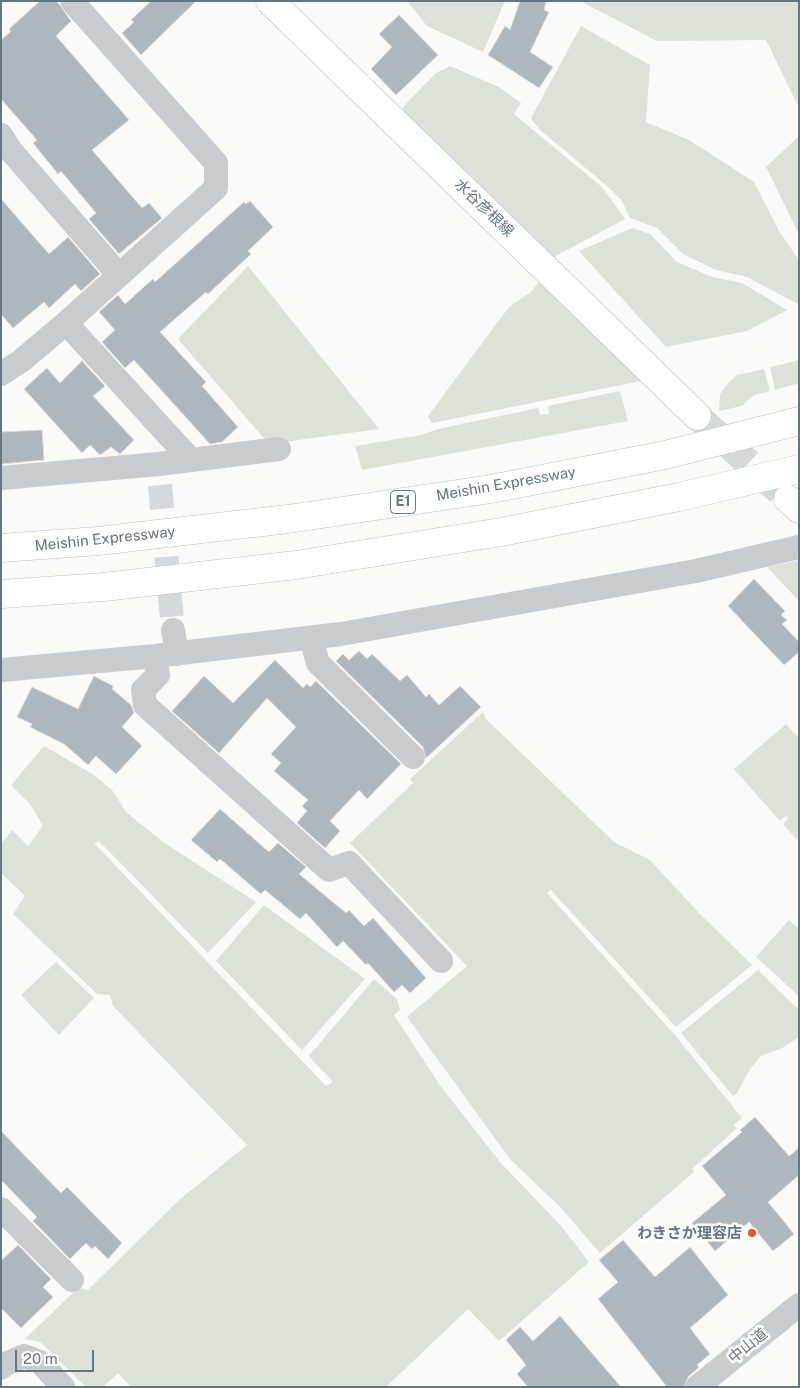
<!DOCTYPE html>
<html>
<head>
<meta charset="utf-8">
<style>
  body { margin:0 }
  #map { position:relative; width:800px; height:1388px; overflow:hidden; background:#fafaf8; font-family:"Public Sans",sans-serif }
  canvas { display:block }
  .frame { position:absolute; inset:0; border:2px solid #637684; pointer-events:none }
  .scale { position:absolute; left:15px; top:1350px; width:79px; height:22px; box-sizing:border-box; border:2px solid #637684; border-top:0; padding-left:6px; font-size:15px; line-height:18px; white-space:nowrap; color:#637684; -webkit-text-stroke:4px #fff; paint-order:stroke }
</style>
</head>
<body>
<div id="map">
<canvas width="800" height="1388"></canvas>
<div class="frame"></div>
<div class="scale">20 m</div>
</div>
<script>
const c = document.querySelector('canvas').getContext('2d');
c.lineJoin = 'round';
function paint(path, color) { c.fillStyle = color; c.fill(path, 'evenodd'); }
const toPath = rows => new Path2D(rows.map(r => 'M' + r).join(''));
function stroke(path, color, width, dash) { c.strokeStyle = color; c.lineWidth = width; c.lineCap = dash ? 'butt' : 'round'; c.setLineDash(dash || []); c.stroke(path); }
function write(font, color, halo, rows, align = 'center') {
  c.font = font + ' "Public Sans","Noto Sans JP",sans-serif'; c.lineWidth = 5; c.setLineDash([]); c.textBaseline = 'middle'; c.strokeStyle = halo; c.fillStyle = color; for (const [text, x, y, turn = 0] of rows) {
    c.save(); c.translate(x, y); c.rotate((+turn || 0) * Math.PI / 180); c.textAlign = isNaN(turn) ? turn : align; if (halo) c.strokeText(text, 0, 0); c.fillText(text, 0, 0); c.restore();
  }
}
paint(toPath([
  [407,1,505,1,483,52,427,26],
  [580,1,799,1,799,108,766,40,657,41],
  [581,26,650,65,646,122,689,140,754,182,779,231,799,260,798,304,747,277,716,270,683,254,657,228,630,218,622,201,606,185,539,129,531,118],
  [450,66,499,87,521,103,514,114,602,187,625,219,552,258,404,115,403,107,436,73],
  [799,136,799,234,766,167],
  [632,228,650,234,677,262,712,277,742,283,787,310,747,331,666,347,579,251],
  [248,266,379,429,269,444,178,339],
  [541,279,641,381,432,423,428,416,509,307,531,292],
  [799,360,799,383,775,390,770,367],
  [764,369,770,391,754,395,742,406,719,411,720,394,730,381,737,375],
  [620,391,628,421,362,470,355,446,421,435,438,429,538,408,540,415,549,414,548,406],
  [799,560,799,601,767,567],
  [483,712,486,719,614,842,650,860,699,913,752,965,676,1027,551,890,547,893,674,1034,742,1118,734,1125,737,1128,692,1169,694,1172,600,1253,561,1208,510,1159,407,1017,467,966,350,843,413,783,410,779],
  [786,724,799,738,799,838,797,840,783,824,788,819,786,816,780,821,734,769],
  [44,746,94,775,112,790,126,812,163,842,256,902,208,953,99,841,94,843,326,1086,333,1082,309,1056,374,979,397,999,400,1010,394,1015,439,1084,500,1162,562,1227,589,1262,499,1341,468,1309,386,1387,131,1387,118,1373,103,1387,86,1387,40,1342,25,1339,78,1288,88,1290,179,1200,247,1145,113,1006,110,995,97,994,13,914,25,896,1,873,1,844,12,830,28,846,43,826,30,804,11,785],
  [264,905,365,979,302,1050,216,961],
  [789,920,799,929,799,996,756,957],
  [56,962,94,998,59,1035,21,995],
  [758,970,799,1010,799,1037,784,1047,761,1056,750,1069,737,1093,733,1096,681,1033]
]), '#dce2d8');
const building = toPath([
  [40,1,56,1,59,4,71,21,56,36,129,120,92,150,142,208,149,203,162,218,119,254,89,219,96,213,61,171,58,174,33,143,37,140,1,99,1,40,11,31,9,29,40,1],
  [151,1,196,1,141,55,122,33,134,22,131,20,151,1],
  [520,1,546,1,544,10,549,12,530,52,553,67,539,88,488,55,505,26,510,30,520,1],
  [399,15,438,55,396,95,371,69,392,47,379,34,399,15],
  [1,199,49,254,68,237,100,274,81,291,75,284,49,308,44,302,13,328,1,314,1,199],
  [250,201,273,227,248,251,251,254,208,294,206,292,160,332,206,382,202,386,238,427,222,442,210,444,134,360,125,368,102,342,115,330,99,312,118,295,125,304,153,279,155,282,244,202,246,204,250,201],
  [82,361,105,386,93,396,134,440,120,454,111,447,100,455,90,445,82,453,24,389,47,368,60,383,82,361],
  [42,430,44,460,1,464,1,432,42,430],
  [754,579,785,611,781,615,787,620,782,624,799,642,799,652,784,665,728,606,754,579],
  [359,651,367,659,372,654,400,681,407,675,426,697,429,694,439,705,460,686,481,707,426,758,423,747,336,661,343,654,349,660,359,651],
  [275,660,303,688,307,684,310,687,316,681,401,764,367,799,359,790,330,821,340,831,325,848,297,823,307,811,302,806,308,800,274,771,281,763,271,754,296,727,267,698,219,753,172,711,204,676,233,703,275,660],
  [94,676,113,686,112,689,131,705,134,713,122,727,142,746,116,774,96,756,88,765,64,744,30,727,32,724,17,717,32,687,78,709,94,676],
  [220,809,269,852,278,843,306,867,299,874,346,913,349,910,364,926,373,918,426,978,410,993,402,985,394,992,368,963,366,965,343,941,337,947,306,913,300,919,265,890,261,894,220,859,217,862,191,840,220,809],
  [755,1117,789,1156,799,1148,799,1175,768,1202,794,1234,773,1251,749,1222,715,1251,692,1223,726,1195,702,1166,742,1132,740,1130,755,1117],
  [1,1131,61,1193,67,1187,122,1243,108,1259,95,1246,92,1249,86,1243,70,1259,33,1221,37,1217,1,1180,1,1131],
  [623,1240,655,1277,690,1247,728,1295,690,1328,710,1354,697,1365,699,1367,688,1377,684,1387,667,1387,598,1299,618,1282,599,1260,623,1240],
  [18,1245,51,1279,43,1287,53,1297,21,1328,1,1308,1,1261,18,1245],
  [560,1316,621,1387,528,1387,517,1374,526,1365,506,1340,520,1327,533,1341,560,1316]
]);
paint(building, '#aeb7bd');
stroke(building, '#dcdcda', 1);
stroke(toPath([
  [160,485,173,630]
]), '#d4d9db', 24, [24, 12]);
stroke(toPath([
  [697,416,788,499]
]), '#d4d9db', 28, [28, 14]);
const secondary = toPath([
  [270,1,697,416],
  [788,499,799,509]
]);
const motorway = toPath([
  [1,548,98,541,288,519,491,489,665,455,799,421],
  [1,594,104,587,296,565,501,532,679,497,799,469]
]);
stroke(secondary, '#b7bec2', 29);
stroke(motorway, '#babec1', 29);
stroke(toPath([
  [1,135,11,151,119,275],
  [66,323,190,459],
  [1,374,21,361,66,323,216,188,216,163,72,1],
  [1,478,159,464,279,449],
  [173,630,177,654],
  [311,638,318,663,413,757],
  [155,656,158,675,143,690,145,705,329,870,349,863,441,961],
  [1,670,155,656,341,634,696,571,799,547],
  [1,1209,72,1280],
  [1,1368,6,1364,24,1356,40,1362,63,1387],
  [697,1387,799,1305]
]), '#c8cccf', 24);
stroke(secondary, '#fff', 28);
stroke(motorway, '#fff', 28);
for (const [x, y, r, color] of [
  [752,1233,5,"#ee5224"]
]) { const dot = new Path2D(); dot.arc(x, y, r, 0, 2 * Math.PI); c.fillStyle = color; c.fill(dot); stroke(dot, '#fff', 2); }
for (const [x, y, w] of [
  [403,502,25]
]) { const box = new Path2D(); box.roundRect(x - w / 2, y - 11.5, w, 23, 4); c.fillStyle = '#fff'; c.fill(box); stroke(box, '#637684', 1); }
write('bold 14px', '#637684', null, [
  ["E1",403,502]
]);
write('15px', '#637684', '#fff', [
  ["水谷彦根線",484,208,44],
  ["Meishin Expressway",506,484,-10],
  ["Meishin Expressway",105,539,-6],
  ["中山道",748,1346,-39]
]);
write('bold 15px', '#637684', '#fff', [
  ["わきさか理容店",742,1233]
], 'right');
</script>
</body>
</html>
